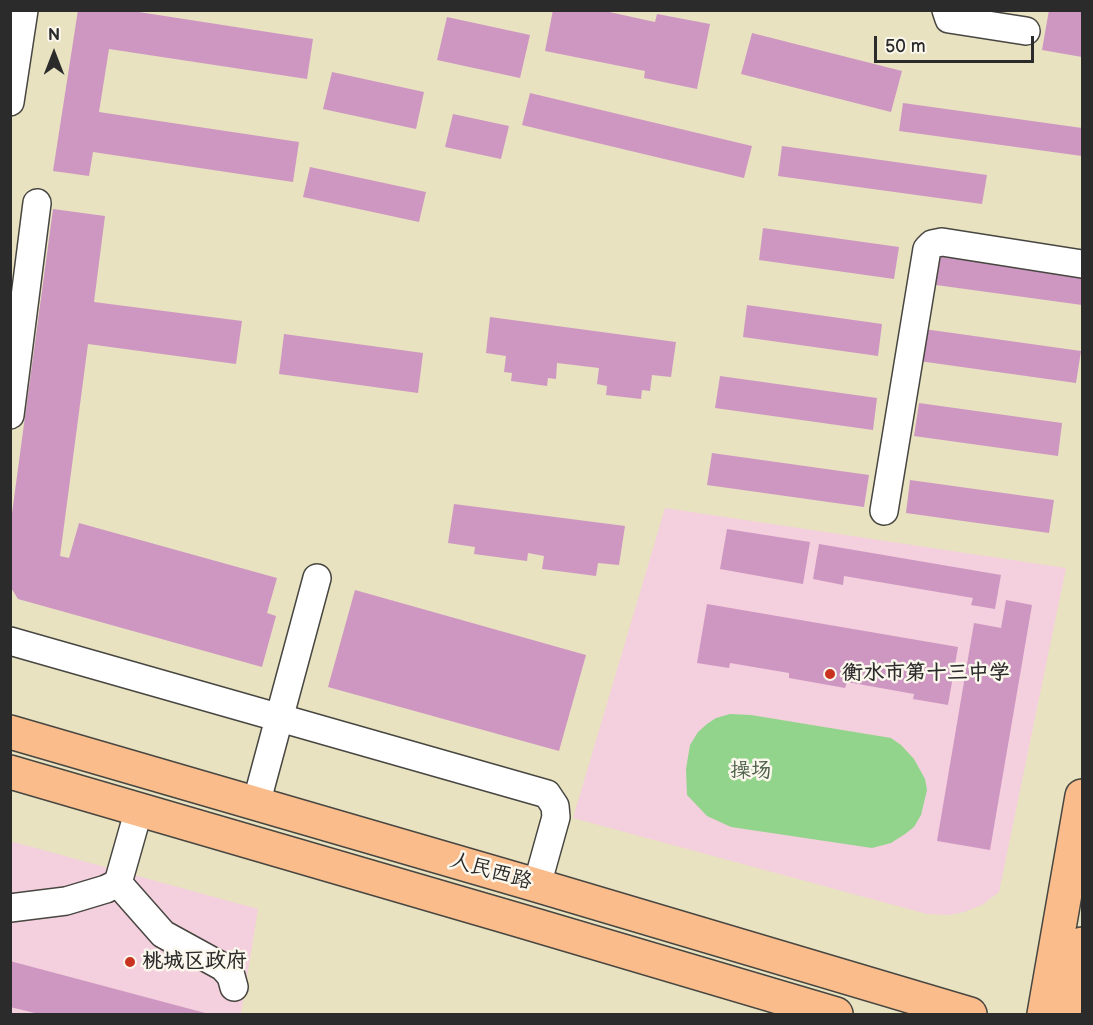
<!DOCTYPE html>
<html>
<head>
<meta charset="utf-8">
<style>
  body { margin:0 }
  #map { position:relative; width:1093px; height:1025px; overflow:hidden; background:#e8e2c0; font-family:"Balsamiq Sans",sans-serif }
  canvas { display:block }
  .frame { position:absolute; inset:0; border:12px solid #2b2b2b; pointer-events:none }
  .north { position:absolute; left:24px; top:24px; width:60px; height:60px; -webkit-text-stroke:4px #fbf7ec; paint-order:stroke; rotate:0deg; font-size:16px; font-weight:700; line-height:24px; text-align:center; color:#2b2b2b }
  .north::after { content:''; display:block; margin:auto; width:21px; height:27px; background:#2b2b2b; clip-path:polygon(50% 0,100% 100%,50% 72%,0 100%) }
  .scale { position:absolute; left:874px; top:36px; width:160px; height:27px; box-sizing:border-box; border:3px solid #2b2b2b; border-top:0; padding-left:8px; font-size:18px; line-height:21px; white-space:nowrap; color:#2b2b2b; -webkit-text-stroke:4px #fbf7ec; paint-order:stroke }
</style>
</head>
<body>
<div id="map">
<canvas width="1093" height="1025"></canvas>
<div class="frame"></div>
<div class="north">N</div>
<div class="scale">50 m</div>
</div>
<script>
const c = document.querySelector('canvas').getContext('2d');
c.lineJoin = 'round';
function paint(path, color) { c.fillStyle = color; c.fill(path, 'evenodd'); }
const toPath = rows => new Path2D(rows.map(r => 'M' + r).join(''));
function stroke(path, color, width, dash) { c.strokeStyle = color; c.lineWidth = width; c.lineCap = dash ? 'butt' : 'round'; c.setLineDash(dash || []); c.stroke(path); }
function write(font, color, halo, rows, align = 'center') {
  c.font = font + ' "Balsamiq Sans","LXGW WenKai TC",sans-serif'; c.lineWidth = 5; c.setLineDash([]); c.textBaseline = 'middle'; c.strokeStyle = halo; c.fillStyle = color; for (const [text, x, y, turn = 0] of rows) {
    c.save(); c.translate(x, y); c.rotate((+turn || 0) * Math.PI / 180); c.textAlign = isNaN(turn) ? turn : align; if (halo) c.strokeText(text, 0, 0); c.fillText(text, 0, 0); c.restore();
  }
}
paint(toPath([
  [665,508,1066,568,999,892,982,905,964,912,949,915,927,914,573,818],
  [10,841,258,909,241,1014,11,1014]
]), '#f4cfdd');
paint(toPath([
  [730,714,751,715,891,738,901,745,914,759,925,779,927,790,921,815,914,827,905,834,891,843,872,848,731,827,707,816,687,795,686,769,690,745,698,732,707,724,716,718]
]), '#93d48c');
paint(toPath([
  [78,10,126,10,313,39,307,79,109,49,99,112,299,142,293,182,93,152,89,176,53,171],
  [553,10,600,10,655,22,657,14,710,24,697,89,644,78,645,71,545,51],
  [1049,10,1082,10,1082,57,1042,50],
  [447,17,530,35,520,78,437,60],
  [752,33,902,71,891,112,741,74],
  [332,72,424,92,416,129,323,109],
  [530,93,752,146,744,178,522,125],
  [903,103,1082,128,1082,156,899,131],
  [453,114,509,126,501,159,445,147],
  [782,146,987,175,982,204,778,176],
  [310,167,426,192,419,222,303,197],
  [53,209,105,216,94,302,242,321,236,364,88,344,60,556,69,558,79,523,277,578,267,613,276,616,262,667,18,599,10,586,10,528],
  [763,228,899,247,894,279,759,260],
  [940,253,1082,272,1082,305,936,285],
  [747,305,882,324,878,356,743,337],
  [490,317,676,342,671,377,652,375,650,391,642,390,641,399,606,395,607,386,597,384,599,368,557,363,556,379,548,378,547,386,511,381,512,373,504,372,506,356,486,353],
  [924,329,1081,351,1076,383,919,361],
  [284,334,423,353,418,393,279,374],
  [720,376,877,398,873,430,715,408],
  [919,403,1062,423,1058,456,914,436],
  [712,453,869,475,864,507,707,485],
  [910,480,1054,500,1049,533,906,513],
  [454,504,625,526,619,565,598,563,596,576,542,569,544,556,528,553,527,561,474,554,475,547,448,543],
  [727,529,810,542,803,584,720,569],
  [819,544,1001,575,995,609,971,605,973,598,844,576,843,585,813,579],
  [355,590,586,655,559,751,328,687],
  [1006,600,1032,605,990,850,937,841,974,623,1001,628],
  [707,604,958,647,948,705,913,699,914,694,847,682,845,688,789,678,789,673,730,663,729,668,697,663],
  [10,961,209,1014,39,1014,10,1007]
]), '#ce97c2');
const minor = toPath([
  [946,10,949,19,1026,31],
  [10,102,24,10],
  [10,415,37,203],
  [884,511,927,249,932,244,942,242,1082,264],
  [10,641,547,794,555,806,556,817,537,885],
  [256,804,317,578],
  [118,883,163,934,223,967,231,976,234,987],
  [10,908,66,901,106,889,118,883,139,809]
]);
const major = toPath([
  [10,732,529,883,970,1014],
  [10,772,518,920,836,1014],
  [1044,1014,1082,796],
  [1070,1014,1082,944]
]);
stroke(minor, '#474641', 30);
stroke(major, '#474641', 36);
stroke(minor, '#fff', 27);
stroke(major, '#fabc8b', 33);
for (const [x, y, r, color] of [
  [830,674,6,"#c8321e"],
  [130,962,6,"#c8321e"]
]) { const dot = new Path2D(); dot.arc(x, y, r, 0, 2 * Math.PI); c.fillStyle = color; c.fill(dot); stroke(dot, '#fbf7ec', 2); }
write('bold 21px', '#2b2b2b', '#fbf7ec', [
  ["衡水市第十三中学",842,674],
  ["桃城区政府",142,962]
], 'left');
write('21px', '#4a5e48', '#fbf7ec', [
  ["操场",751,772]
]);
write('21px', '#2b2b2b', '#fbf7ec', [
  ["人民西路",491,872,16]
]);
</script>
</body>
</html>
